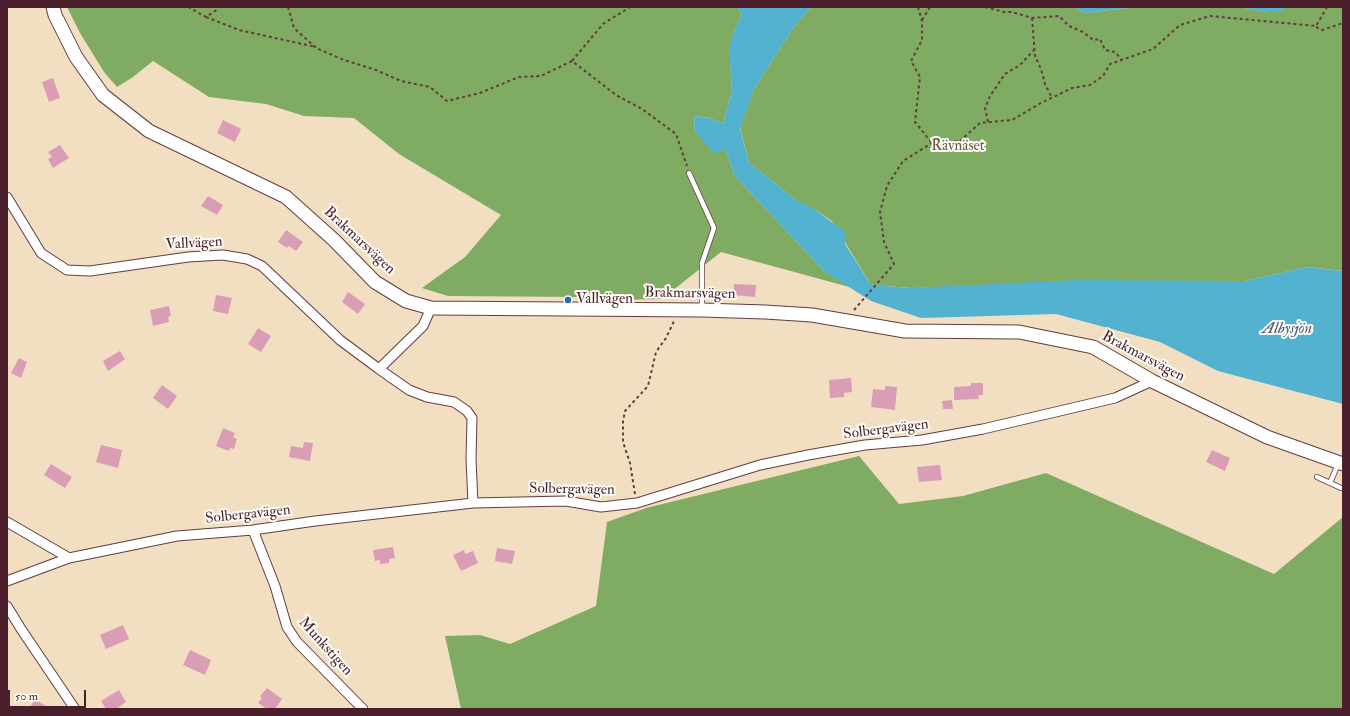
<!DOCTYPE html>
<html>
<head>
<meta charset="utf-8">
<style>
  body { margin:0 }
  #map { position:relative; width:1350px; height:716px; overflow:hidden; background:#f2dfc2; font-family:"IM FELL Double Pica",serif }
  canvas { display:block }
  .frame { position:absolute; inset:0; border:8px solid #4a1f2b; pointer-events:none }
  .scale { position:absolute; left:8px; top:690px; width:78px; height:18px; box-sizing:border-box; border:2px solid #4a1f2b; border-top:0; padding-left:5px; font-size:12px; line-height:14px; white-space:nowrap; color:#4a1f2b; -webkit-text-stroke:3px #fdfcf7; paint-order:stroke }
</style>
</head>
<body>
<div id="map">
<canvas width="1350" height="716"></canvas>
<div class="frame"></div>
<div class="scale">50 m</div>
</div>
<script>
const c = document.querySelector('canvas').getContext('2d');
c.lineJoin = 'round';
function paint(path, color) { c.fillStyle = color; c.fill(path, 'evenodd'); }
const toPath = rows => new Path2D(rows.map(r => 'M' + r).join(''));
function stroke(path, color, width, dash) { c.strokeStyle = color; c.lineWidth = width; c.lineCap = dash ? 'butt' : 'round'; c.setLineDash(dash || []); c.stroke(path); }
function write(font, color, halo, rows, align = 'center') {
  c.font = font + ' "IM FELL Double Pica",serif'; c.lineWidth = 4; c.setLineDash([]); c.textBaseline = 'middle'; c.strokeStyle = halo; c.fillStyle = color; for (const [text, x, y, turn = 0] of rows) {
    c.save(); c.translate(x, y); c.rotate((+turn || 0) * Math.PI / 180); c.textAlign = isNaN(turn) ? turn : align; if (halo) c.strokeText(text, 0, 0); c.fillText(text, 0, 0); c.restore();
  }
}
paint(toPath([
  [67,7,737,7,742,13,733,33,730,62,732,91,723,124,710,118,694,116,695,132,726,150,734,175,824,271,853,288,721,252,662,299,615,300,579,297,448,296,422,288,465,257,501,215,399,154,354,118,304,116,266,104,209,97,153,61,133,77,117,87,104,72,80,33],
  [811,7,1073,7,1085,13,1136,7,1239,7,1267,12,1279,12,1287,7,1343,7,1343,271,1307,267,1245,281,911,288,871,285,832,221,817,211,796,200,749,163,740,127,754,89,793,28],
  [859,456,899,504,963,496,1046,473,1274,574,1343,517,1343,709,461,709,445,636,480,635,510,644,596,606,607,522,646,508]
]), '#80ab62');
paint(toPath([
  [737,7,811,7,793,28,754,89,740,128,749,163,796,200,814,209,846,232,845,244,871,285,911,288,1077,280,1245,281,1307,267,1343,271,1343,404,1218,371,1160,342,1056,314,921,318,871,301,824,271,734,175,726,150,714,153,695,132,694,116,710,118,723,124,732,91,729,49,733,33,742,13],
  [1073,7,1136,7,1085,13],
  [1239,7,1287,7,1279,12,1267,12]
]), '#52b2d0');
paint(toPath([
  [53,78,60,98,49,102,42,82],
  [223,120,241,129,235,142,217,133],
  [60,145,69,158,53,168,48,159,52,157,48,152],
  [208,196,223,205,217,215,201,206],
  [286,230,303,242,296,251,289,246,287,248,278,242],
  [734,284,756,285,755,297,733,295],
  [348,292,365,304,358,314,342,302],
  [216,295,232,298,228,314,213,311],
  [169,306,171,316,168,317,169,322,153,326,150,310],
  [258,328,271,336,261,352,248,344],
  [120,351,125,359,108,371,103,361],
  [19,358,27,362,21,378,11,373],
  [851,378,852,392,844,393,844,397,830,398,829,380],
  [971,383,983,383,983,395,978,395,979,399,954,400,954,387,971,386],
  [162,385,177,396,168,409,153,398],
  [885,386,897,387,895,410,871,407,873,389,885,390],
  [952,400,953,409,943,409,942,401],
  [223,428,235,433,233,437,237,439,234,449,230,448,229,451,216,446],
  [304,442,313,443,310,461,289,457,291,446,303,448],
  [101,445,122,450,118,468,96,462],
  [1212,450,1230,458,1225,471,1206,462],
  [51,464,72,477,65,488,44,475],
  [940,465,942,480,919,482,917,467],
  [393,547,395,558,389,559,389,563,380,564,380,560,375,561,373,550],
  [497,548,515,551,512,564,495,561],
  [464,550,465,554,473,551,478,563,461,571,453,555],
  [123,625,129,639,106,649,100,635],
  [190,650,211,660,205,675,183,665],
  [267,688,282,699,275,709,267,709,258,703,262,698,260,696],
  [119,690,126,702,116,709,106,709,101,701],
  [35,699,50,709,29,709]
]), '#da9db6');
const lane = toPath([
  [689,173,714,228,702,263,702,308],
  [1317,477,1341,488],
  [1330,483,1338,464]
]);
const street = toPath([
  [7,197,41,253,67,270,90,271,188,257,223,255,247,259,262,266,340,340,379,369,409,390,427,397,454,402,467,411,472,418,471,459,473,503],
  [379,369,423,326,431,308],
  [7,522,69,558],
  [253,530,275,586,287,627,297,642,363,709],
  [7,581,69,558,177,536,253,530,315,521,473,503,566,501,601,507,637,503,760,465,808,455,865,445,922,440,983,429,1115,398,1152,381],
  [7,606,21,629,75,709]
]);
const secondary = toPath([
  [53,7,55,15,76,57,103,95,149,131,286,197,334,240,375,282,406,301,431,308,702,310,765,312,812,315,905,331,1019,332,1093,347,1152,381,1267,437,1343,464]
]);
stroke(lane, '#633c42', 6);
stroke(street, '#633c42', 11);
stroke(secondary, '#633c42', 15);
stroke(toPath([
  [188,7,206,17,218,9,218,7],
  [288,7,294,28,316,48,344,60,376,70,401,81,430,87,447,101,480,93,519,77,541,76,572,61,616,95,642,109,676,134,687,166],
  [918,7,922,21,922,40,911,61,920,77,915,122,932,143],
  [985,7,1004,12,1012,12,1032,18,1059,16,1069,26,1083,32,1093,40,1100,39,1105,50,1115,52,1122,60],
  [206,17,239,30,316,47],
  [1032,18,1035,56,1041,69,1045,84,1052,98],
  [922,20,930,7],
  [1316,27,1322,30,1343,23],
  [572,61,603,24,630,7],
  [988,122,985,108,990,96,1005,74,1020,65,1034,50],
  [854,310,894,264,884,242,880,212,887,186,903,161,932,143,960,141,980,123,1012,120,1041,103,1072,88,1090,85,1103,76,1110,64,1153,49,1180,25,1210,16,1316,26,1327,7],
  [635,494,630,463,623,442,623,421,625,411,648,386,656,352,666,338,674,321]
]), '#633c42', 2, [3, 3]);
stroke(lane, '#fff', 4.5);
stroke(street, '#fff', 9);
stroke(secondary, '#fff', 13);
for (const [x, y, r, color] of [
  [568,300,4,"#1f6fb2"]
]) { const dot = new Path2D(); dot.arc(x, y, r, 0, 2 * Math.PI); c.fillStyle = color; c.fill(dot); stroke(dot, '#fdfcf7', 1.5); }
write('15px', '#685943', '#fdfcf7', [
  ["Rävnäset",958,147]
]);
write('15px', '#4a1f2b', '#fdfcf7', [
  ["Brakmarsvägen",359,241,43],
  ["Vallvägen",194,244,-3],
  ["Brakmarsvägen",690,294,1],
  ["Brakmarsvägen",1143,357,28],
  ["Solbergavägen",886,430,-7],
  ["Solbergavägen",572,490,1],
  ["Solbergavägen",248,515,-6],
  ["Munkstigen",325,647,48]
]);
write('15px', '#4a1f2b', '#fdfcf7', [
  ["Vallvägen",576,300]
], 'left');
write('italic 16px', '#4d5a6d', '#fdfcf7', [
  ["Albysjön",1287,330]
]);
</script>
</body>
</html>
